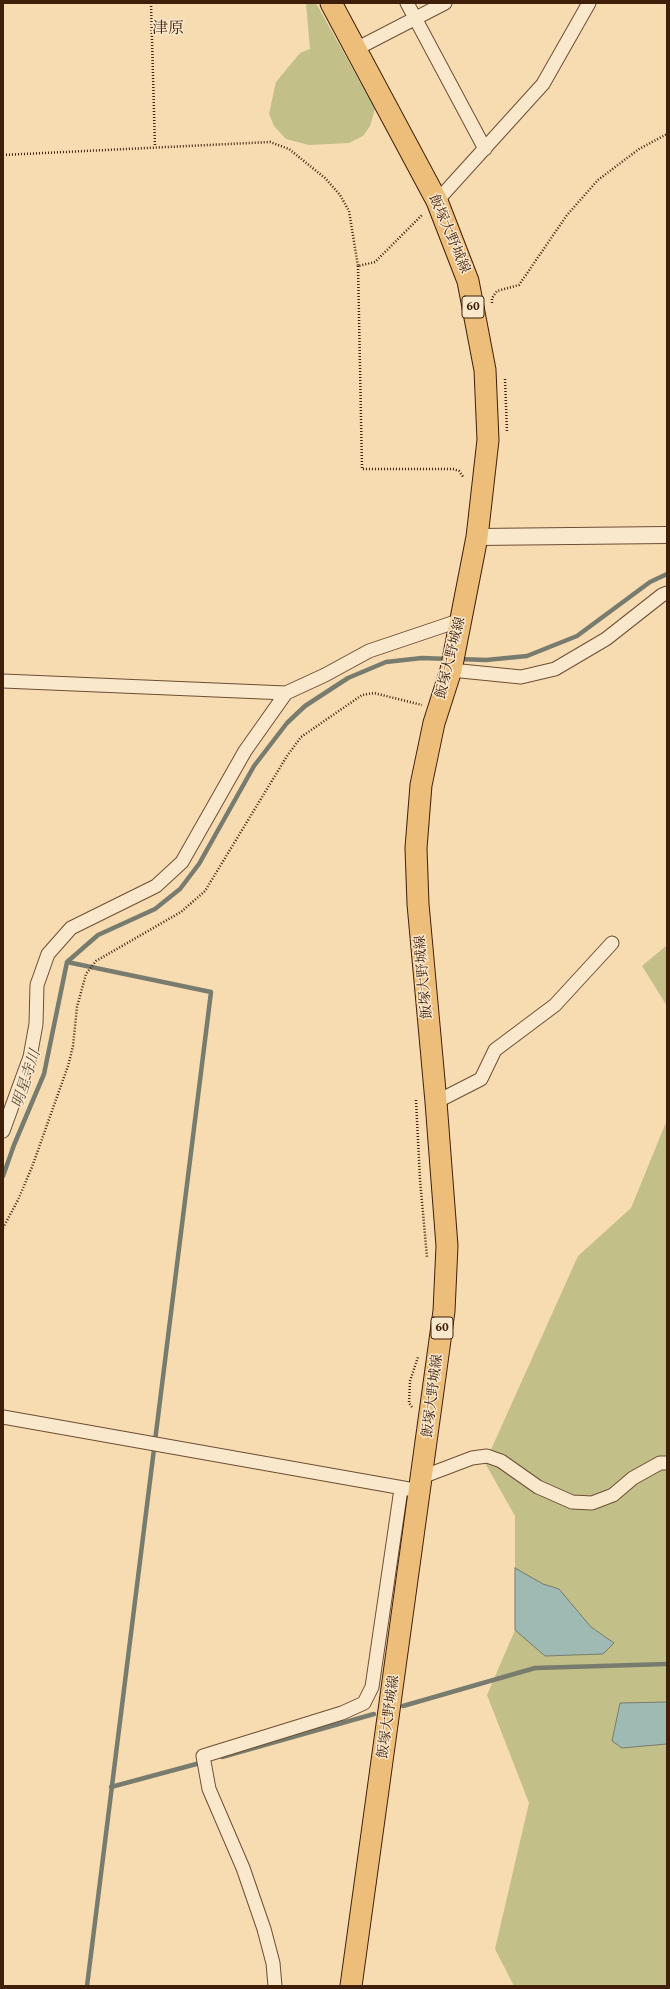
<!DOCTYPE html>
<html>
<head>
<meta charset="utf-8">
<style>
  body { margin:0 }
  #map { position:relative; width:670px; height:1989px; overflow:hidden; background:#f7dcb2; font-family:"Gentium Book Plus",serif }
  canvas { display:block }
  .frame { position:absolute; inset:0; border:4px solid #3f1e0a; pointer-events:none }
</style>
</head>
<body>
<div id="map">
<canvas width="670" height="1989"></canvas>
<div class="frame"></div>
</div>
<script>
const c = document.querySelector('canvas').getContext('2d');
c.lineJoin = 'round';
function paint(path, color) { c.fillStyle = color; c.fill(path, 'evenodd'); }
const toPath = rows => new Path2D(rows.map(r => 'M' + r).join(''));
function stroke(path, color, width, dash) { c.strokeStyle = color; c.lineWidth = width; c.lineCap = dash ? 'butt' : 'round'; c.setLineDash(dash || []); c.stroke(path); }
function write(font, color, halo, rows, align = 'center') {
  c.font = font + ' "Gentium Book Plus","Noto Serif JP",serif'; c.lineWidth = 3; c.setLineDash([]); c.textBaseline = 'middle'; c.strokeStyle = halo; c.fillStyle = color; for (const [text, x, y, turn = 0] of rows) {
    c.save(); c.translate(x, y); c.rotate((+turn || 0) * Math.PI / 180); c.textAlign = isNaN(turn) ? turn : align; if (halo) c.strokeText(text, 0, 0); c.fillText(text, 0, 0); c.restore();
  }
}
paint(toPath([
  [306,3,316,3,375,109,370,126,363,136,349,143,309,145,286,139,274,126,269,114,276,82,300,53,310,49],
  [667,945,667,1006,642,966],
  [667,1120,667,1986,514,1986,495,1949,529,1803,487,1695,515,1630,515,1516,485,1463,578,1256,631,1208]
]), '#c2bf88');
const water = toPath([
  [515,1568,543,1584,559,1589,591,1627,614,1643,603,1654,545,1656,515,1630,515,1568],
  [667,1702,667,1744,622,1748,612,1741,620,1703,667,1702]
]);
paint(water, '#9ebab2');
stroke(water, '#787c6f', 1);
stroke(toPath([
  [458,659,486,660,527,656,577,636,650,582,667,574],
  [67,962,211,992,87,1986],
  [67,962,98,935,155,909,180,889,199,864,254,766,287,723,305,706,348,678,386,662,422,658,449,659],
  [3,1176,14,1145,44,1074,67,962],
  [403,1706,535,1668,667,1664],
  [222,1757,374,1714],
  [111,1787,200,1763]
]), '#787c6f', 4.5);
const minor = toPath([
  [407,3,485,149],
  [356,49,445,3],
  [437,201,543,84,589,3],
  [451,670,521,677,555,669,606,639,662,595,667,593],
  [3,681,286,693,325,675,369,651,461,620],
  [436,1102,481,1079,495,1050,555,1005,612,943],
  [3,1131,30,1057,36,1024,37,985,48,954,71,928,156,886,182,862,245,751,286,693],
  [3,1417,409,1489],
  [422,1477,472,1458,487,1456,501,1461,538,1487,572,1502,592,1503,613,1495,633,1478,660,1463,667,1463],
  [275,1986,273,1963,264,1929,243,1868,209,1789,203,1756,342,1713,364,1703,372,1687,401,1489]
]);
const tertiary = toPath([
  [477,537,667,535]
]);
const primary = toPath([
  [331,3,437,201,468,281,485,370,488,440,477,537,451,670,434,723,421,785,416,848,418,904,436,1102,447,1246,444,1311,351,1986]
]);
stroke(minor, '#6d4e34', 15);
stroke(tertiary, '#6d4e34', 18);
stroke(primary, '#3f1e0a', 23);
stroke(toPath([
  [151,3,155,147],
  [3,155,270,142,289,149,325,178,340,195,349,211,358,266,375,262,423,214],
  [358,266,362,469,453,469,459,471,464,478],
  [492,303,492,298,497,291,519,285,567,215,598,180,639,149,667,134],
  [505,379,507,432],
  [416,1100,420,1180,427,1257],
  [3,1228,18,1200,32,1167,68,1066,73,1046,77,1007,86,974,96,961,181,912,205,891,287,756,301,737,362,695,374,693,422,705],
  [412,1407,409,1403,410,1381,418,1357]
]), '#3f1e0a', 2.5, [1, 2]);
stroke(minor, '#fae8cd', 13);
stroke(tertiary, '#fae8cd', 16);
stroke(primary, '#ecbe79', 21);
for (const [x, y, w] of [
  [473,307,22],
  [442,1328,22]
]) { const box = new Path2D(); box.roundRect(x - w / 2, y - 11, w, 22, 3); c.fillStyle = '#fae8cd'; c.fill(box); stroke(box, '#3f1e0a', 1); }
write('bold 13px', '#3f1e0a', null, [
  ["60",473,307],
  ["60",442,1328]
]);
write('14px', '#3f1e0a', '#fae8cd', [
  ["飯塚大野城線",449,234,67],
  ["飯塚大野城線",451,658,-76],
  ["飯塚大野城線",424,977,-95],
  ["飯塚大野城線",433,1396,-83],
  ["飯塚大野城線",389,1717,-82]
]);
write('italic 15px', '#5c4d3c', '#fae8cd', [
  ["明星寺川",27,1079,-72]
]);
write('16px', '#3f1e0a', '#fae8cd', [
  ["津原",168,29]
]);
</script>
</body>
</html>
